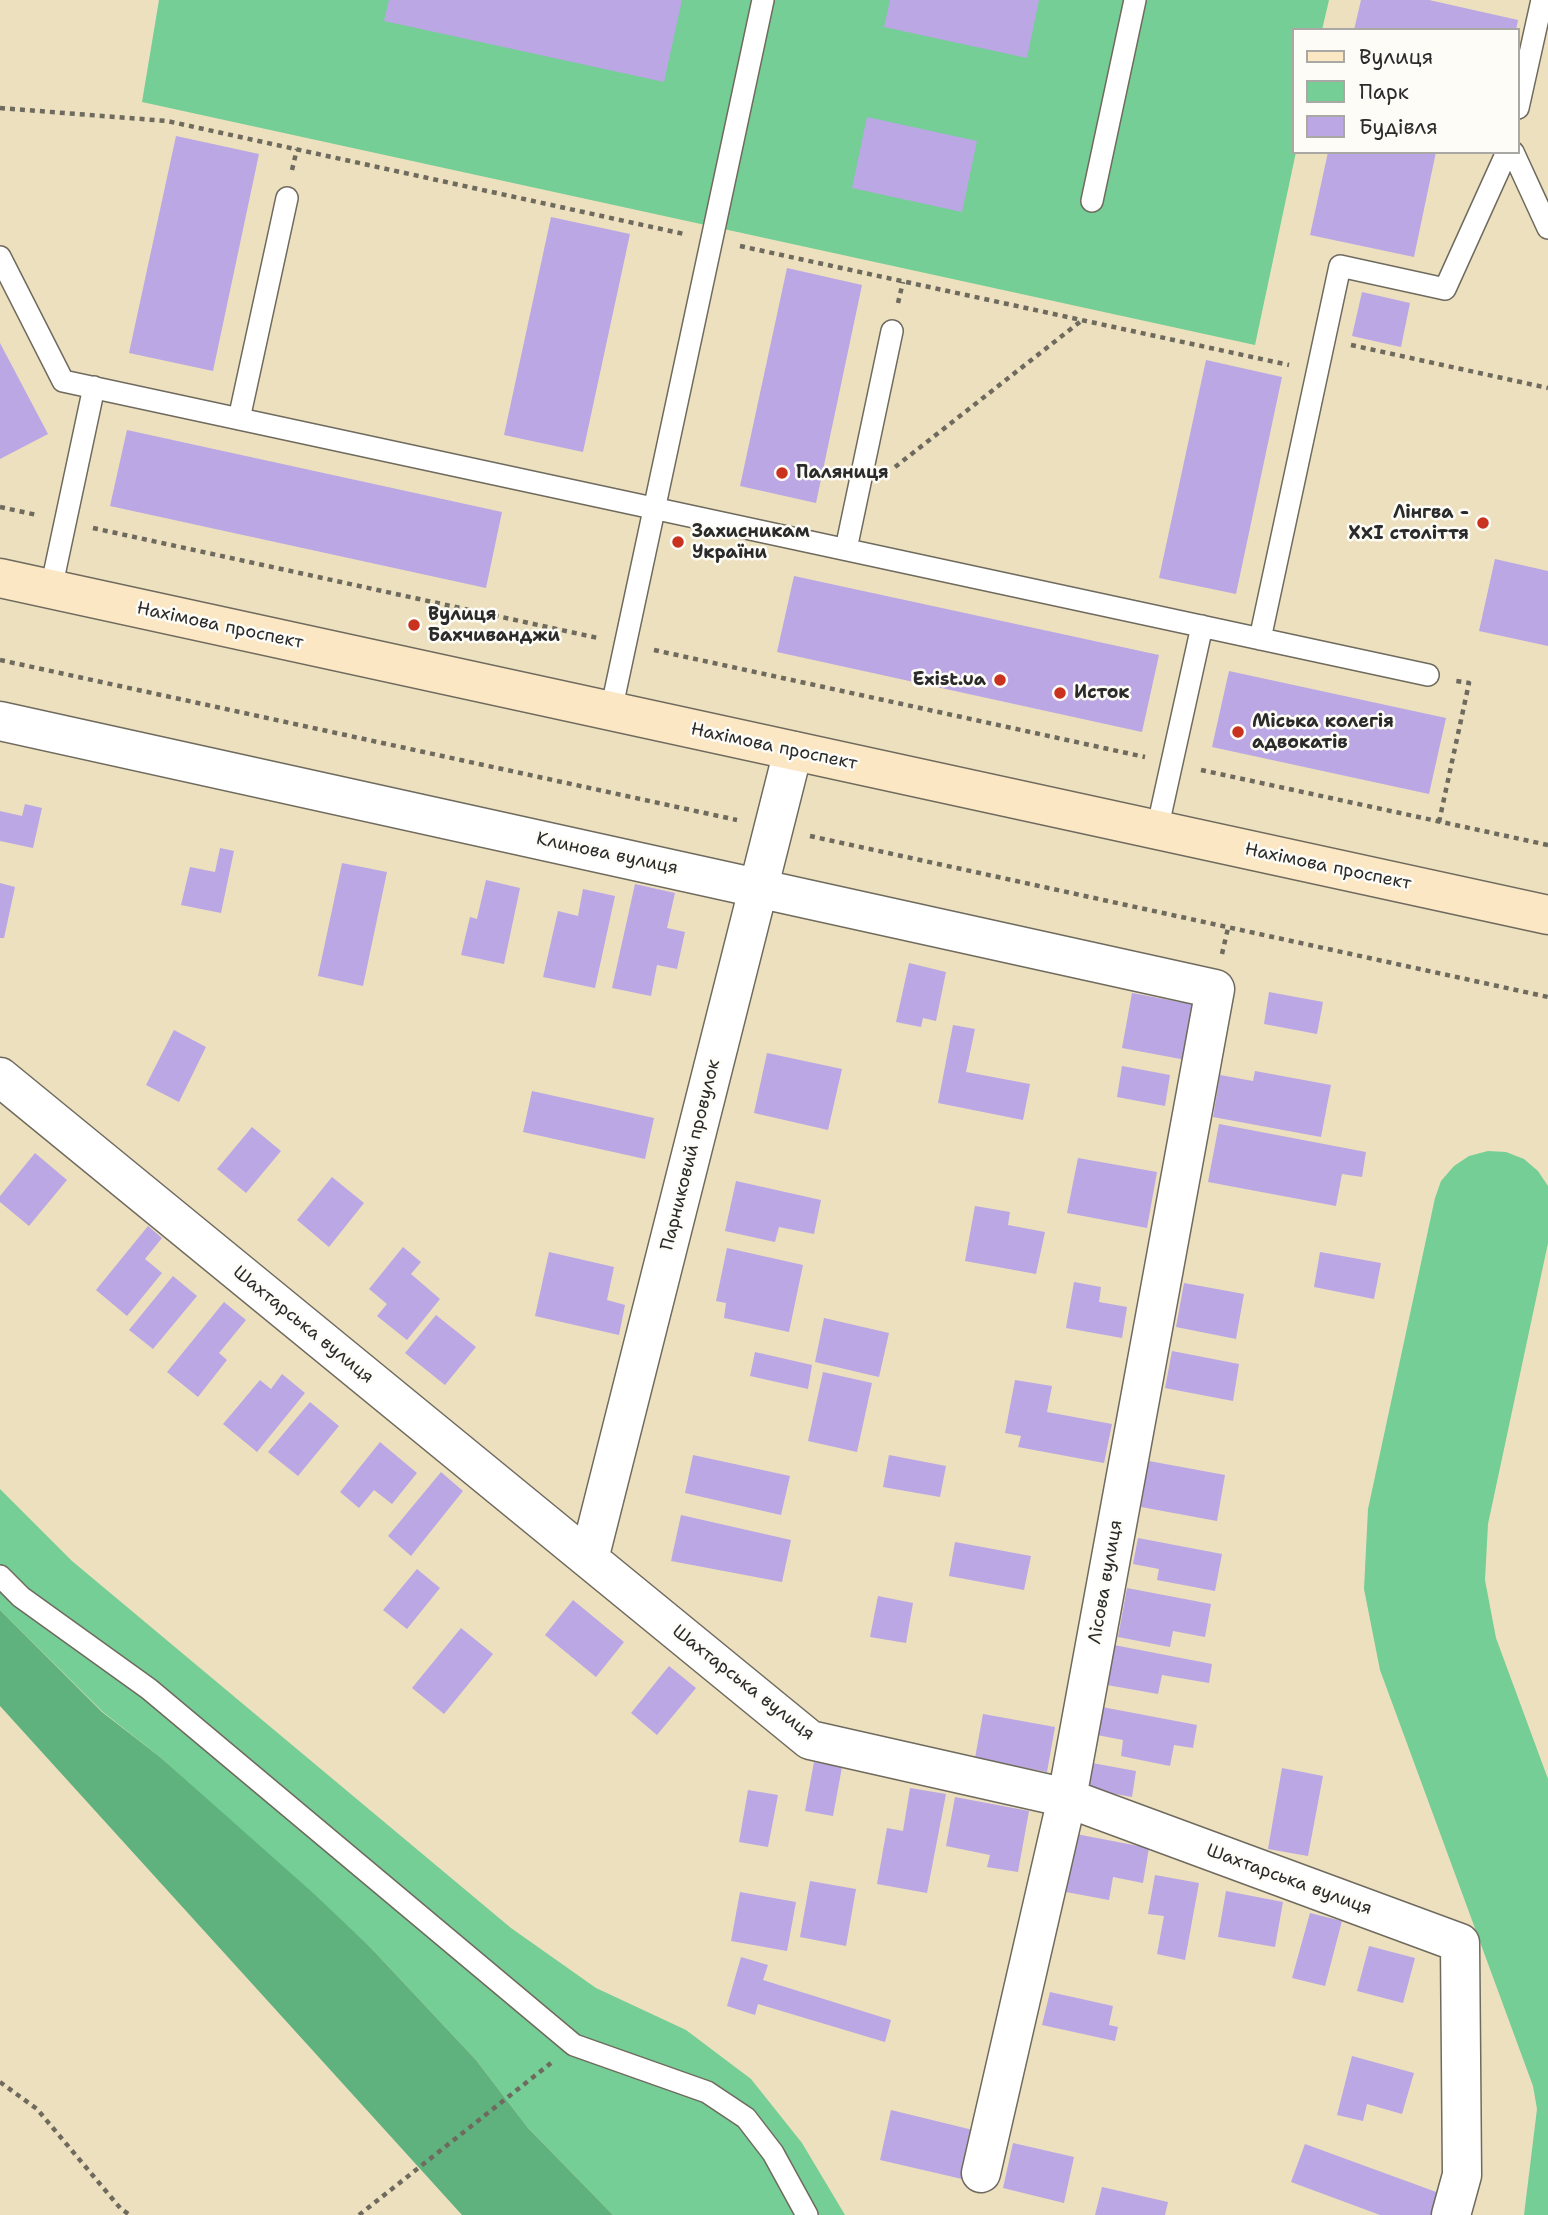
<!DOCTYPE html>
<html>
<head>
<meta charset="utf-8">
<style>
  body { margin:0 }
  #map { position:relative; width:1548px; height:2215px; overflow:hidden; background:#ede0be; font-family:"Shantell Sans",sans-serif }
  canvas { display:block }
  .legend { position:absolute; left:1292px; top:28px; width:228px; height:126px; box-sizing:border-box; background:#fdfcf7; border:2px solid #a9a8a5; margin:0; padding:9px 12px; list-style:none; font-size:21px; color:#2b2b2b }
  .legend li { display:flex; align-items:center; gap:14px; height:35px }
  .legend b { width:35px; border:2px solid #a9a8a5 }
</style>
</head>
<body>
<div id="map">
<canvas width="1548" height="2215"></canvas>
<ul class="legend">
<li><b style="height:9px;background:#fbe7c3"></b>Вулиця</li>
<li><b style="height:19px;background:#74ce95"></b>Парк</li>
<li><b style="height:19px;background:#baa7e4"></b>Будівля</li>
</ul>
</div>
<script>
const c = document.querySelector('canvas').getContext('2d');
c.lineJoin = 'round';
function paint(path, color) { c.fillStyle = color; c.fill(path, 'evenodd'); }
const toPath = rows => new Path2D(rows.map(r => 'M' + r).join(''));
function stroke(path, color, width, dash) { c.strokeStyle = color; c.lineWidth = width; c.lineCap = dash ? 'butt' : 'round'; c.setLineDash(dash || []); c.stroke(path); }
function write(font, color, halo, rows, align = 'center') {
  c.font = font + ' "Shantell Sans",sans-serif'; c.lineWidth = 5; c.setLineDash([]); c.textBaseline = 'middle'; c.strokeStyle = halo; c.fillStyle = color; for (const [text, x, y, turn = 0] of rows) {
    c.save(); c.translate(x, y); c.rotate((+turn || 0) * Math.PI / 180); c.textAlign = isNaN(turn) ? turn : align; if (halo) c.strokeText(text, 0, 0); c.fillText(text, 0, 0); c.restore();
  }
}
paint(toPath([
  [159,0,1329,0,1322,30,1294,30,1296,152,1255,345,142,102],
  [1488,1151,1506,1152,1524,1159,1538,1171,1548,1186,1548,1243,1488,1524,1485,1580,1496,1638,1548,1779,1548,2215,1524,2215,1537,2109,1533,2086,1380,1670,1364,1589,1368,1509,1435,1198,1441,1181,1454,1166,1469,1156],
  [0,1489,72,1561,511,1928,596,1988,686,2030,751,2079,802,2143,845,2215,613,2215,528,2128,476,2060,371,1948,160,1757,103,1712,0,1610]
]), '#74ce95');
paint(toPath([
  [0,1610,102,1712,160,1757,313,1893,371,1948,476,2060,528,2128,613,2215,462,2215,0,1706]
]), '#5fb17e');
paint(toPath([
  [389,0,682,0,664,82,384,21],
  [890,0,1039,0,1027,58,884,27],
  [1361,0,1429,0,1518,20,1516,30,1354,30],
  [867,117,977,141,962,212,852,188],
  [176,136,259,154,213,371,129,353],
  [1328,152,1436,152,1414,257,1310,235],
  [551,217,630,234,583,452,504,435],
  [787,268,862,285,816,503,740,486],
  [1362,292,1410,303,1401,347,1352,336],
  [0,343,48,434,0,459],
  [1206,360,1282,377,1236,594,1159,578],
  [127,430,502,512,486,588,110,506],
  [1495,559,1548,571,1548,646,1479,631],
  [794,576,1159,655,1142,732,777,652],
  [1229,671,1446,718,1429,794,1212,747],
  [25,804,42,808,33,848,0,841,0,811,22,816],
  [220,848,234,851,221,913,181,905,190,867,215,872],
  [342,863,387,872,363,986,318,976],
  [486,880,520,888,504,964,461,955,470,917,477,919],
  [0,883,15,887,4,938,0,938],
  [635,884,675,893,667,928,685,932,677,969,657,965,651,996,612,988],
  [583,889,615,896,595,988,543,977,558,911,578,916],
  [909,963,946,972,936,1021,923,1018,921,1027,896,1022],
  [1269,992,1323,1002,1317,1034,1264,1024],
  [1132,993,1196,1005,1186,1060,1122,1048],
  [953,1025,975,1029,966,1072,1030,1084,1023,1120,938,1103],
  [174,1030,206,1047,179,1102,146,1085],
  [767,1053,842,1069,828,1130,754,1113],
  [1122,1066,1170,1075,1165,1106,1117,1097],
  [1255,1071,1331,1085,1321,1137,1213,1117,1220,1075,1253,1081],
  [532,1091,654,1118,645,1159,523,1132],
  [1219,1124,1366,1152,1362,1177,1342,1174,1336,1206,1208,1182],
  [252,1127,281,1151,246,1193,217,1169],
  [35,1153,67,1180,29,1226,0,1202,0,1196],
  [1078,1158,1157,1172,1147,1228,1067,1213],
  [332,1177,364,1203,329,1247,297,1220],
  [736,1181,821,1200,814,1234,779,1227,775,1242,725,1231],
  [975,1206,1010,1212,1008,1225,1045,1232,1036,1274,965,1261],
  [148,1226,162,1238,145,1259,162,1273,127,1316,96,1290],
  [403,1247,421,1262,411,1274,440,1299,407,1340,377,1316,387,1304,369,1289],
  [727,1248,803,1265,789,1332,724,1318,726,1303,716,1301],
  [549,1252,614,1267,607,1300,625,1305,619,1335,535,1316],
  [1320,1252,1381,1263,1374,1299,1314,1287],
  [173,1276,197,1296,153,1349,129,1330],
  [1074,1282,1101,1287,1099,1302,1127,1307,1122,1338,1066,1328],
  [1184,1283,1244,1294,1236,1339,1176,1327],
  [224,1302,246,1320,219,1353,227,1360,198,1397,167,1372],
  [436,1315,476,1347,445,1385,405,1353],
  [824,1318,889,1333,879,1377,815,1362],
  [1172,1351,1239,1364,1233,1401,1165,1388],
  [755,1352,812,1365,808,1389,750,1376],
  [823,1372,872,1383,857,1452,808,1441],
  [282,1374,305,1393,257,1452,223,1424,260,1380,271,1389],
  [1015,1380,1052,1386,1047,1412,1112,1424,1104,1463,1018,1447,1021,1436,1005,1433],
  [310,1402,339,1426,298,1476,268,1452],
  [380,1442,417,1473,392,1504,374,1490,359,1508,340,1492],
  [693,1455,790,1476,781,1515,685,1493],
  [889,1455,946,1466,940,1497,883,1487],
  [1149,1461,1225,1475,1217,1521,1141,1507],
  [441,1472,463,1491,411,1556,388,1536],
  [681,1515,791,1540,782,1582,671,1561],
  [1138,1538,1222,1554,1215,1591,1157,1580,1159,1569,1133,1564],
  [955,1542,1031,1556,1024,1590,949,1576],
  [417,1569,440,1588,407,1629,383,1610],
  [1127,1588,1211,1604,1205,1637,1173,1631,1170,1647,1118,1637],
  [878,1596,913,1603,906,1643,870,1637],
  [573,1600,624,1642,596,1677,545,1635],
  [461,1628,493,1654,444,1714,412,1688],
  [1114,1645,1212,1664,1209,1683,1162,1675,1158,1694,1107,1685],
  [669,1666,696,1688,657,1735,631,1713],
  [1102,1707,1197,1725,1193,1748,1174,1745,1170,1766,1121,1756,1123,1740,1097,1735],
  [983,1714,1055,1727,1047,1772,975,1758],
  [814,1762,842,1767,833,1816,805,1811],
  [1092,1763,1136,1771,1132,1797,1088,1789],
  [1282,1768,1323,1776,1308,1856,1268,1849],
  [910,1788,946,1794,927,1893,877,1884,887,1828,903,1831],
  [748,1790,778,1795,768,1847,739,1842],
  [955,1797,1029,1811,1018,1872,987,1867,990,1855,946,1846],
  [1076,1834,1149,1848,1143,1883,1113,1877,1109,1900,1066,1892],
  [1155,1875,1199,1883,1185,1960,1157,1954,1164,1916,1148,1914],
  [810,1881,856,1889,846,1946,800,1937],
  [1226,1891,1283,1902,1275,1947,1218,1937],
  [740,1892,796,1902,787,1951,731,1941],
  [1310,1913,1342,1921,1325,1986,1292,1978],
  [1369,1946,1415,1958,1403,2003,1357,1991],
  [741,1957,768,1965,763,1980,891,2020,885,2042,758,2004,755,2015,727,2006],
  [1050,1992,1113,2006,1109,2025,1118,2027,1115,2041,1042,2025],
  [1352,2056,1414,2073,1402,2114,1367,2104,1363,2121,1337,2115],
  [891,2110,973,2130,962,2179,880,2160],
  [1013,2143,1074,2157,1064,2203,1003,2188],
  [1305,2144,1439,2193,1431,2215,1380,2215,1291,2182],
  [1102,2187,1168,2202,1165,2215,1095,2215]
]), '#baa7e4');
const service = toPath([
  [1518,108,1542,0],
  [1513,152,1548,228],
  [1092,201,1135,0],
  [0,257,63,381,1428,675],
  [239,419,287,198],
  [846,549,892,331],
  [51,589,94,387],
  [1260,639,1340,266,1445,289,1507,152],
  [611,711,763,0],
  [1157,830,1202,626],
  [0,1576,21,1597,149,1689,574,2045,707,2092,746,2118,773,2153,807,2215]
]);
const minor = toPath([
  [0,721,1215,989,1067,1798,981,2173],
  [0,1077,810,1740,1067,1798,1460,1943,1462,2175,1451,2215],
  [589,1559,793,751]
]);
const secondary = toPath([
  [0,578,1548,915]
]);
stroke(service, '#6f6a5e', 24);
stroke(minor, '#6f6a5e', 41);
stroke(secondary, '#6f6a5e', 41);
stroke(toPath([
  [0,108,167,121,684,234],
  [292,170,297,149],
  [740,246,1289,365],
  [898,303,903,282],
  [1351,345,1548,388],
  [895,467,1081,321],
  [0,507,37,515],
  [93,528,598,638],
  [654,650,1145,757],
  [0,660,737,820],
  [1201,770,1548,845],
  [1439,822,1469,683,1456,681],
  [810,836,1548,997],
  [1222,954,1228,928],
  [0,2082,37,2109,121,2209,130,2215],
  [359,2215,551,2063]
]), '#6f6a5e', 4.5, [5, 5]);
stroke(service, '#fff', 21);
stroke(minor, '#fff', 38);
stroke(secondary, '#fbe7c3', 38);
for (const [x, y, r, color] of [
  [782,473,7,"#c8321e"],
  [1483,523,7,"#c8321e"],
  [678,542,7,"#c8321e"],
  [414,625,7,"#c8321e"],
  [1000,680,7,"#c8321e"],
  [1060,693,7,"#c8321e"],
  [1238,732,7,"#c8321e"]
]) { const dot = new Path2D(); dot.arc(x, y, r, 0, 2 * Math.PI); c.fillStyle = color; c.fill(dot); stroke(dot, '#fdfcf7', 2.5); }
write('bold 18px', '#2b2b2b', '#fdfcf7', [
  ["Паляниця",796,473],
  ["Лінгва -",1469,513,"right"],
  ["XXI століття",1469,534,"right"],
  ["Захисникам",692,532],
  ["України",692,553],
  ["Вулиця",428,615],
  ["Бахчиванджи",428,636],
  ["Exist.ua",986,680,"right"],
  ["Исток",1074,693],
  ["Міська колегія",1252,722],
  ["адвокатів",1252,743]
], 'left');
write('18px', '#2b2b2b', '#fdfcf7', [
  ["Нахімова проспект",220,626,12],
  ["Нахімова проспект",774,747,12],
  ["Клинова вулиця",607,854,12],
  ["Нахімова проспект",1328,867,12],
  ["Парниковий провулок",691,1155,-76],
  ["Шахтарська вулиця",303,1325,39],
  ["Лісова вулиця",1106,1582,-80],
  ["Шахтарська вулиця",743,1683,38],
  ["Шахтарська вулиця",1289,1880,20]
]);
</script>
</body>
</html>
